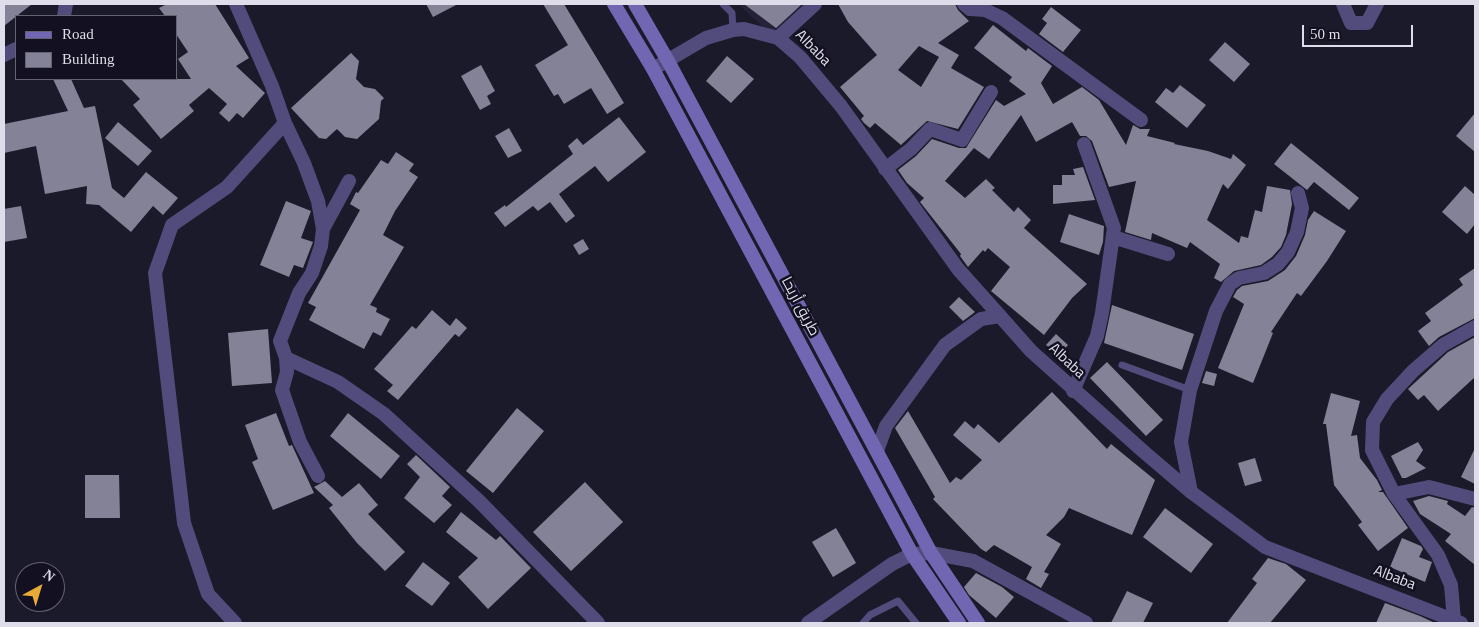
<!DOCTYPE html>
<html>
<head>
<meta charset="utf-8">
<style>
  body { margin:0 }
  #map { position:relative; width:1479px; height:627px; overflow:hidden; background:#1b1a2a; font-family:Georgia,serif }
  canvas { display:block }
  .frame { position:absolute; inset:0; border:5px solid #dedde9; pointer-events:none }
  .legend { position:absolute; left:15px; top:15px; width:162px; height:65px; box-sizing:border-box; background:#131121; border:1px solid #646371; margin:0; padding:6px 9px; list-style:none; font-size:15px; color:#dedde9 }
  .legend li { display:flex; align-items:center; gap:10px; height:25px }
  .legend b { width:25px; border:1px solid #646371 }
  .north { position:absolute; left:15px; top:562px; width:50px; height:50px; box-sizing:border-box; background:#131121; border:1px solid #646371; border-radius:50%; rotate:39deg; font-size:14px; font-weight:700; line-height:20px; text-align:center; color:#dedde9 }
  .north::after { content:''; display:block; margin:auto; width:18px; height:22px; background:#eaaa38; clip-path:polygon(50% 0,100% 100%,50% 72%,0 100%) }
  .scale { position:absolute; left:1302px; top:25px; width:111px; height:22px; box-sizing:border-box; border:2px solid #dedde9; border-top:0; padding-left:6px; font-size:15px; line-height:18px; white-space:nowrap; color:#dedde9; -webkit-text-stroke:4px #131121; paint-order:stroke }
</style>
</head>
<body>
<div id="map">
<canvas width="1479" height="627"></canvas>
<div class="frame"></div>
<ul class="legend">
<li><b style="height:6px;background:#7066b2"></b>Road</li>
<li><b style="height:14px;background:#838297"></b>Building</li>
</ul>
<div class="north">N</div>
<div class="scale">50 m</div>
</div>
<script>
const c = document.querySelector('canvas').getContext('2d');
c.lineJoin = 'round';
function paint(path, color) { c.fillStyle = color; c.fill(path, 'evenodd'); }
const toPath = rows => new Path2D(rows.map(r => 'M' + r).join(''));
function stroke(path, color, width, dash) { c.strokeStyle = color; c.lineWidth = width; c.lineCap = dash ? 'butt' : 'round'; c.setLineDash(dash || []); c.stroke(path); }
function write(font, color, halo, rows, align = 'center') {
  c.font = font + ' Georgia,Cairo,serif'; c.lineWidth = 5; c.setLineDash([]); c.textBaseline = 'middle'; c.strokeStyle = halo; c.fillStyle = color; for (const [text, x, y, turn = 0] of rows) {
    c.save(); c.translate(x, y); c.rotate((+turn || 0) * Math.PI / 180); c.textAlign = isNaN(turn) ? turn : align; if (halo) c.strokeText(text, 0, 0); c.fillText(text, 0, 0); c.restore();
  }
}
paint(toPath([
  [738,4,810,4,779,31,763,27]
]), '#252239');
paint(toPath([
  [4,4,32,4,4,26],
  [167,4,215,4,249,58,236,66,265,93,243,118,237,113,229,122,219,113,227,104,209,88,189,105,194,111,161,139,133,105,140,99,121,79,191,79,178,59,188,52,176,34,176,16,165,16,159,8],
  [426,4,458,4,433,17],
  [543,4,564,4,624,103,607,114,591,88,564,104,558,94,554,96,535,65,568,45],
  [744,4,802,4,776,28],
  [838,4,955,4,958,10,969,21,938,43,959,55,951,68,984,87,958,129,927,121,901,145,875,123,870,128,864,123,861,119,864,116,840,87,877,55,848,22],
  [919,46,939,57,921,87,898,70],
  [1051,7,1081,30,1063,52,1039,34,1047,23,1042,19],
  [993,25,1026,51,1028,48,1052,66,1041,83,1053,104,1082,87,1099,100,1126,145,1133,125,1140,129,1150,129,1147,136,1175,143,1174,144,1208,151,1231,159,1233,154,1246,165,1228,189,1223,184,1207,220,1239,243,1241,236,1248,238,1255,210,1262,212,1267,186,1290,190,1292,204,1286,235,1281,247,1272,257,1261,265,1234,271,1221,282,1214,278,1220,264,1190,242,1187,248,1152,233,1151,240,1125,232,1136,181,1109,187,1092,141,1086,136,1080,136,1072,122,1036,142,1021,115,989,159,974,148,945,181,965,198,986,179,995,188,992,190,1014,212,1018,207,1031,220,1024,228,1087,284,1072,298,1044,335,991,291,1010,267,988,248,985,252,983,250,968,267,960,256,961,254,920,202,924,198,907,183,898,170,916,156,932,139,959,148,966,148,996,100,1004,106,1026,94,1009,81,1012,77,974,48],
  [1225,42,1250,64,1234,82,1209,60],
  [351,53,359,61,356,79,364,87,375,89,384,98,381,101,379,119,357,139,345,137,337,129,326,139,319,138,291,108],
  [727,56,754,79,731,103,706,81],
  [481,65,495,91,487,96,491,104,480,110,461,76],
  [53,79,71,79,84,108,95,106,112,188,124,198,146,172,178,198,163,215,153,206,131,232,99,205,86,204,87,186,45,194,36,146,4,153,4,124,68,111],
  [1180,85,1206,105,1187,128,1155,102,1166,88,1173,93],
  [1475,113,1475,152,1456,136],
  [619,117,646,152,608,182,595,166,559,194,575,216,566,223,550,202,538,211,533,206,505,227,494,213,505,205,506,207,573,154,568,146,577,138,583,145],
  [118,122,152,151,138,166,105,138],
  [509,128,522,151,508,158,495,136],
  [1291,143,1359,198,1349,210,1314,182,1307,190,1274,164],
  [396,152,414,164,409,171,418,177,395,211,383,235,404,247,370,305,377,308,376,312,390,319,381,336,373,332,364,349,309,320,316,307,308,303,360,210,350,204,356,192,358,193,381,160,388,164],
  [1083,167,1095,200,1053,204,1053,185,1062,185,1062,175,1075,175,1073,169],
  [1465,186,1475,195,1475,224,1467,234,1442,212],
  [286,201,311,211,301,238,313,242,303,268,294,265,289,277,260,265],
  [21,206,27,238,4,242,4,209],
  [1314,211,1346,231,1327,261,1301,296,1297,293,1271,332,1273,333,1253,383,1218,368,1244,304,1233,297,1237,290,1242,286,1268,281,1285,270,1296,256,1305,235,1308,220],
  [1069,214,1104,226,1103,242,1099,255,1060,242],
  [583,239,589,249,579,255,573,245],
  [1475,268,1475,318,1439,337,1429,346,1418,331,1431,321,1425,313,1463,285,1459,279],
  [959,297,975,312,963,321,949,307],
  [1112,305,1194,334,1182,370,1104,343],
  [432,310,450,326,456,318,467,328,459,337,455,334,398,400,387,391,393,385,374,369,412,326,416,329],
  [268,329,272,383,232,386,228,333],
  [1056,334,1068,345,1059,355,1046,345],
  [1475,337,1475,377,1438,411,1424,395,1418,400,1408,389,1448,352],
  [1107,362,1163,420,1146,436,1090,378],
  [1206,371,1217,374,1214,386,1202,383],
  [1052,392,1107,449,1111,444,1155,480,1132,535,1069,508,1064,517,1046,535,1061,544,1044,572,1049,574,1041,588,1026,579,1032,567,994,545,986,552,981,549,933,499,935,497,895,428,908,411,950,483,956,477,961,480,982,460,953,435,965,421,974,429,978,424,999,443],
  [1331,393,1360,401,1351,436,1357,435,1360,458,1377,480,1382,490,1378,492,1383,492,1408,528,1378,551,1358,525,1362,522,1334,485,1326,424,1323,424],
  [517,408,544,431,493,493,466,471],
  [276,413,289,446,292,445,314,493,273,510,252,462,258,459,245,425],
  [348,413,400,456,381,479,330,436],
  [1418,442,1423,450,1416,461,1426,468,1406,478,1402,478,1391,456],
  [1475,448,1475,484,1461,477],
  [416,455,450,487,442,496,452,505,434,523,404,498,420,477,407,464],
  [1255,458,1262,481,1245,486,1238,463],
  [85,475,119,475,120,518,85,518],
  [325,481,342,497,359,483,378,505,368,514,405,552,385,571,357,543,329,508,333,505,314,487],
  [585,482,623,522,571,571,533,532],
  [1429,496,1448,501,1447,504,1465,516,1472,507,1475,508,1475,565,1445,541,1451,534,1420,514,1413,501],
  [1165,508,1213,544,1191,573,1143,537],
  [461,512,496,540,500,536,531,568,488,609,458,577,478,558,446,532],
  [836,528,856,563,833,577,812,542],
  [1402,538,1421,546,1423,549,1419,557,1432,562,1425,582,1390,567],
  [1268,558,1286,564,1306,580,1270,623,1227,623,1257,583,1252,579],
  [423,562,450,583,432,606,405,586],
  [976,573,1002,587,1014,597,996,618,969,595,964,587],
  [1127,591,1153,603,1143,623,1111,623],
  [1385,603,1420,616,1435,623,1376,623]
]), '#838297');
stroke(toPath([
  [723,4,732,13,733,30],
  [1122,365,1190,390],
  [863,623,870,615,898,601,916,623]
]), '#514c7c', 7);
stroke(toPath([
  [236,4,272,86,285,123,304,163,318,201,323,229],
  [964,4,970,9,985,10,1002,18,1141,120],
  [1343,4,1351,23,1367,23,1377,4],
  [778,38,815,4],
  [885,169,911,149,930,129,962,140,991,92],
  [349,181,323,229,321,246,312,273,299,293,280,341,286,358,338,382,384,414,479,501,598,623],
  [1113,237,1168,254],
  [286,358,287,372,282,390,300,442,318,476],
  [1073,391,1097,336,1102,313,1114,228,1084,144],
  [877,451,886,426,945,345,981,319,1000,316],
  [1191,492,1181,442,1190,390,1216,311,1230,284,1239,278,1264,273,1278,264,1288,252,1297,232,1302,208,1298,193],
  [1394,494,1429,487,1475,499],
  [1454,620,1451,585,1438,555,1394,494,1372,450,1373,422,1387,399,1413,371,1443,345,1475,327],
  [235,623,208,594,184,523,155,273,172,225,227,187,285,123],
  [808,623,892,564,912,554,931,553,973,561,1086,623]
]), '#514c7c', 14);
stroke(toPath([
  [64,16,66,4],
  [4,55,16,49],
  [653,69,706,38,733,30,744,29,778,38,800,57,841,106,958,269,1000,316,1031,351,1144,452,1191,492,1265,547,1461,623]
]), '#514c7c', 14);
stroke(toPath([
  [614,4,653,69,912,554,959,623],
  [635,4,668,61,931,553,978,623]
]), '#7066b2', 14);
write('15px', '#dedde9', '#131121', [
  ["Albaba",812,49,46],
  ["طريق أريحا",799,307,62],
  ["Albaba",1066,362,43],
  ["Albaba",1394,579,21]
]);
</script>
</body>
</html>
